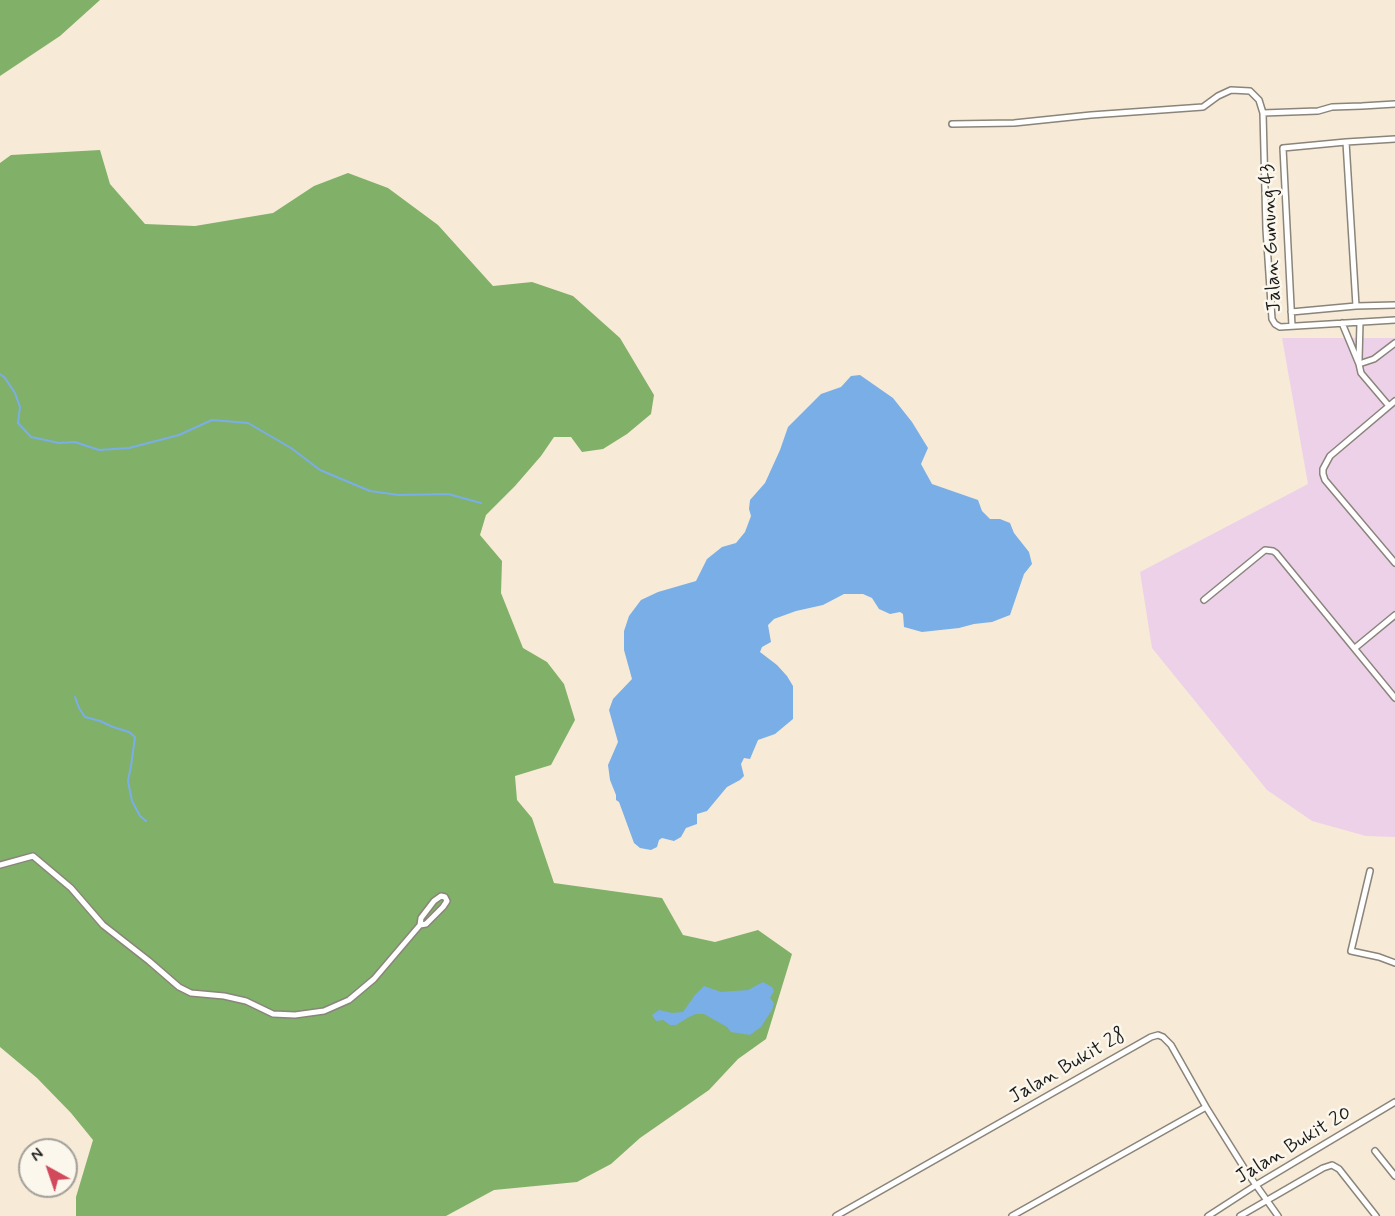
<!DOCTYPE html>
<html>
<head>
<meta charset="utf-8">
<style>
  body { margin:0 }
  #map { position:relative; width:1395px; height:1216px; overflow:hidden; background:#f7ebd7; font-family:Mynerve,sans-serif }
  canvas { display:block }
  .north { position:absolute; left:18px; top:1138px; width:60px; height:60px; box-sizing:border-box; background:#fbf7ec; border:2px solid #a29f99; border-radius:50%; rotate:320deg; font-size:16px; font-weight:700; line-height:24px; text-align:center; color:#1c1c1c }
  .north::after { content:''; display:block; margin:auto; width:21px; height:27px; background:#d1495b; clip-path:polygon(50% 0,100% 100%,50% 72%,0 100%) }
</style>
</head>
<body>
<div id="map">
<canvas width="1395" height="1216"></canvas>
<div class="north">N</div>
</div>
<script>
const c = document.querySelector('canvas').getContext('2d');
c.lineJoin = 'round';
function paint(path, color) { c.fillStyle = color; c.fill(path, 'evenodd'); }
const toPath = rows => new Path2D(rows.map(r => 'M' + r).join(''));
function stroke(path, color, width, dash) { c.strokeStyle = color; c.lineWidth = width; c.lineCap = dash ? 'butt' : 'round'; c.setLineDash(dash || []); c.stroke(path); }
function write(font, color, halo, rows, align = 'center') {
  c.font = font + ' Mynerve,sans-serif'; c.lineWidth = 5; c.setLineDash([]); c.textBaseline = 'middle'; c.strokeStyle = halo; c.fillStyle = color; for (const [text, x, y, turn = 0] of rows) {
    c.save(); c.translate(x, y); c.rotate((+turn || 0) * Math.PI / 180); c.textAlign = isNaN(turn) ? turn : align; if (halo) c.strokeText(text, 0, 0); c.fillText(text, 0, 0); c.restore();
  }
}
paint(toPath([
  [1282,338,1395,338,1395,837,1366,836,1312,821,1267,790,1152,648,1140,572,1308,484]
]), '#edd1e9');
paint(toPath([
  [0,0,100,0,60,36,0,76],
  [100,150,110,184,145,224,195,226,273,213,314,186,348,173,388,188,438,225,493,286,532,282,573,296,620,338,654,395,651,414,627,434,603,449,582,452,571,437,554,437,541,456,515,486,486,515,480,535,502,561,501,593,523,648,547,662,564,684,575,720,551,765,515,776,517,800,532,818,554,883,662,898,683,935,715,942,758,930,792,954,766,1039,738,1059,709,1090,640,1138,611,1164,577,1182,494,1190,446,1216,76,1216,76,1197,93,1140,71,1113,37,1078,0,1047,0,163,11,155]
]), '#81b069');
paint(toPath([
  [860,375,893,398,912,422,928,448,921,464,932,484,978,500,982,511,990,519,1000,519,1010,523,1014,533,1029,552,1032,564,1024,574,1010,615,992,622,974,624,959,628,922,632,904,627,903,614,900,612,890,614,879,609,872,598,863,594,844,594,823,605,796,611,774,619,768,625,771,642,762,647,760,652,777,665,787,676,793,686,793,719,775,734,758,740,750,759,744,758,741,764,744,776,740,780,727,787,707,811,697,814,697,824,686,828,681,837,674,841,662,838,659,840,657,847,651,850,640,848,634,843,619,802,616,800,616,795,610,780,608,765,618,742,609,710,613,699,632,679,624,650,624,631,629,616,641,600,658,592,696,581,707,559,722,547,736,543,745,532,751,516,749,509,750,500,765,483,780,450,788,427,821,394,841,387,851,376],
  [763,982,772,987,774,991,770,998,774,1003,772,1010,761,1027,750,1035,731,1032,727,1027,704,1014,696,1014,689,1017,676,1025,670,1025,663,1020,656,1021,652,1015,659,1010,672,1013,683,1012,695,995,704,986,721,992,748,990]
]), '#7aaee7');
stroke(toPath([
  [0,374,5,378,15,393,20,407,18,423,31,437,59,443,75,442,99,450,129,448,179,435,212,420,248,423,291,448,320,470,370,491,399,495,448,494,481,503],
  [75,697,79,708,85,717,100,721,113,727,129,732,135,737,131,766,128,781,132,801,140,816,146,821]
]), '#7aaee7', 2);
const minor = toPath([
  [1263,113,1266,229,1272,319,1275,324,1280,327,1395,320],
  [952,124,1014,123,1091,115,1203,107,1218,96,1231,90,1250,91,1259,100,1263,113,1318,111,1332,107,1362,106,1395,104],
  [1346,142,1356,306],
  [1291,312,1356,306,1395,305],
  [1342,323,1359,364,1361,373,1389,406],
  [1292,326,1283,148,1346,142,1395,139],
  [1359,360,1360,322],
  [1359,364,1374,359,1395,343],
  [1395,401,1330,456,1323,469,1323,474,1325,480,1395,563],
  [1204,600,1265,550,1273,551,1276,553,1395,698],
  [1355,648,1395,615],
  [0,865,33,856,71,888,103,925,149,961,179,987,191,993,224,996,246,1001,273,1014,295,1015,324,1011,349,1000,374,979,420,925,421,918,434,901,441,896,445,897,447,901,443,907,426,924,420,925],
  [1370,871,1351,951,1379,957,1395,963],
  [1375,1151,1395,1176],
  [836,1216,1151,1037,1158,1035,1163,1037,1171,1045,1206,1107,1246,1171,1278,1216],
  [1012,1216,1206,1107],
  [1208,1216,1256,1185,1395,1102],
  [1240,1216,1323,1168,1332,1165,1339,1169,1376,1216]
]);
stroke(minor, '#8a847a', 8);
stroke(minor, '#fff', 5);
write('20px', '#1c1c1c', '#fbf7ec', [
  ["Jalan Gunung 43",1272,238,-93],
  ["Jalan Bukit 28",1068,1067,-30],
  ["Jalan Bukit 20",1294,1146,-31]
]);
</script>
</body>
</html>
